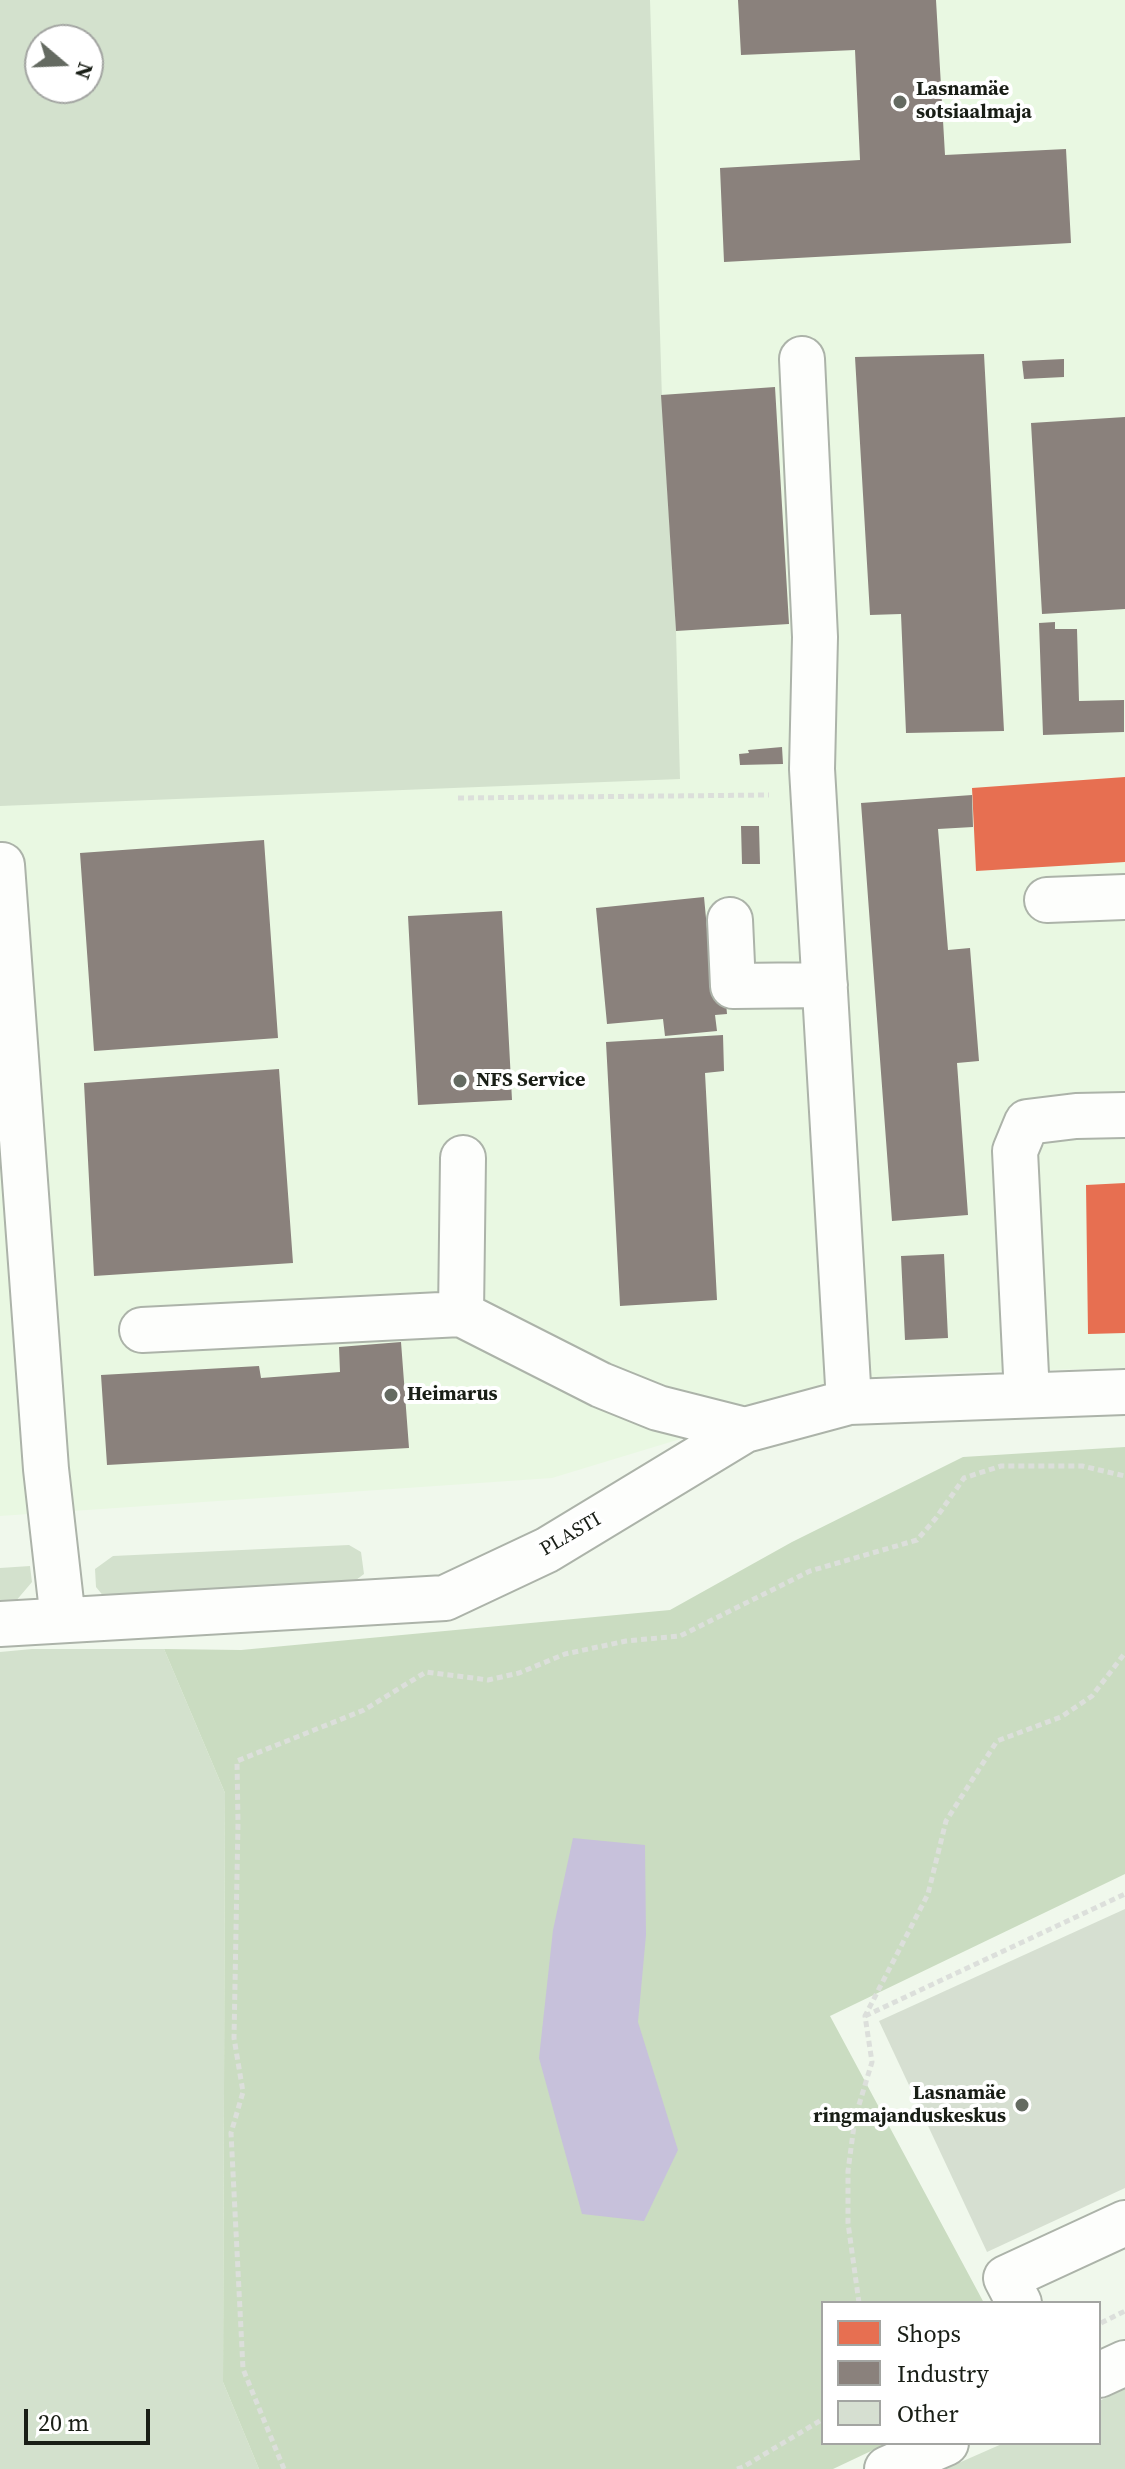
<!DOCTYPE html>
<html>
<head>
<meta charset="utf-8">
<style>
  body { margin:0 }
  #map { position:relative; width:1125px; height:2469px; overflow:hidden; background:#f0f8ec; font-family:"Source Serif 4",serif }
  canvas { display:block }
  .legend { position:absolute; left:821px; top:2301px; width:280px; height:144px; box-sizing:border-box; background:#fff; border:2px solid #a3a5a2; margin:0; padding:10px 14px; list-style:none; font-size:24px; color:#191e16 }
  .legend li { display:flex; align-items:center; gap:16px; height:40px }
  .legend b { width:40px; border:2px solid #a3a5a2 }
  .north { position:absolute; left:24px; top:24px; width:80px; height:80px; box-sizing:border-box; background:#fff; border:2px solid #a3a5a2; border-radius:50%; rotate:109deg; font-size:22px; font-weight:700; line-height:32px; text-align:center; color:#191e16 }
  .north::after { content:''; display:block; margin:auto; width:28px; height:36px; background:#646a61; clip-path:polygon(50% 0,100% 100%,50% 72%,0 100%) }
  .scale { position:absolute; left:24px; top:2409px; width:126px; height:36px; box-sizing:border-box; border:4px solid #191e16; border-top:0; padding-left:10px; font-size:24px; line-height:28px; white-space:nowrap; color:#191e16; -webkit-text-stroke:6px #fff; paint-order:stroke }
</style>
</head>
<body>
<div id="map">
<canvas width="1125" height="2469"></canvas>
<ul class="legend">
<li><b style="height:22px;background:#e76f51"></b>Shops</li>
<li><b style="height:22px;background:#8a817c"></b>Industry</li>
<li><b style="height:22px;background:#d6dfd1"></b>Other</li>
</ul>
<div class="north">N</div>
<div class="scale">20 m</div>
</div>
<script>
const c = document.querySelector('canvas').getContext('2d');
c.lineJoin = 'round';
function paint(path, color) { c.fillStyle = color; c.fill(path, 'evenodd'); }
const toPath = rows => new Path2D(rows.map(r => 'M' + r).join(''));
function stroke(path, color, width, dash) { c.strokeStyle = color; c.lineWidth = width; c.lineCap = dash ? 'butt' : 'round'; c.setLineDash(dash || []); c.stroke(path); }
function write(font, color, halo, rows, align = 'center') {
  c.font = font + ' "Source Serif 4",serif'; c.lineWidth = 8; c.setLineDash([]); c.textBaseline = 'middle'; c.strokeStyle = halo; c.fillStyle = color; for (const [text, x, y, turn = 0] of rows) {
    c.save(); c.translate(x, y); c.rotate((+turn || 0) * Math.PI / 180); c.textAlign = isNaN(turn) ? turn : align; if (halo) c.strokeText(text, 0, 0); c.fillText(text, 0, 0); c.restore();
  }
}
paint(toPath([
  [0,0,1125,0,1125,1368,894,1374,552,1478,0,1516],
  [40,40,88,40,88,88,40,88]
]), '#e9f8e2');
paint(toPath([
  [0,0,650,0,662,400,676,631,680,779,0,806],
  [40,40,88,40,88,88,40,88],
  [349,1545,361,1552,364,1574,352,1583,105,1598,96,1587,95,1569,113,1556],
  [30,1566,32,1582,15,1602,0,1602,0,1568],
  [32,1649,164,1649,225,1793,223,2382,259,2469,0,2469,0,1652],
  [1125,2389,1125,2469,945,2469,1004,2443,1099,2443,1099,2401]
]), '#d3e1cd');
paint(toPath([
  [1125,1447,1125,1874,830,2016,984,2303,823,2303,823,2443,888,2443,833,2469,259,2469,223,2382,225,1793,164,1649,241,1650,670,1610,792,1542,963,1457]
]), '#cadcc1');
paint(toPath([
  [573,1838,645,1845,646,1935,638,2022,678,2150,644,2221,582,2214,539,2058,553,1930]
]), '#c7c1db');
paint(toPath([
  [1125,777,1125,862,976,871,972,788],
  [1125,1183,1125,1333,1088,1334,1086,1185]
]), '#e76f51');
paint(toPath([
  [738,0,936,0,945,155,1066,149,1071,243,724,262,720,168,860,160,855,50,741,55],
  [984,354,1004,731,906,733,901,614,870,615,855,357],
  [1064,359,1064,377,1024,379,1022,361],
  [775,387,789,624,676,631,661,395],
  [1125,417,1125,609,1042,614,1031,423],
  [1055,622,1055,629,1077,629,1079,701,1124,700,1124,732,1043,735,1039,623],
  [782,747,783,764,740,765,739,754,749,753,748,750],
  [972,795,973,827,938,829,948,950,970,948,979,1061,957,1063,968,1215,892,1221,861,803],
  [741,826,759,826,760,864,742,864],
  [264,840,278,1038,94,1051,80,853],
  [704,897,713,992,725,991,727,1014,715,1015,717,1031,665,1036,663,1019,607,1024,596,908],
  [502,911,512,1100,418,1105,408,916],
  [723,1035,724,1071,705,1073,717,1300,620,1306,606,1042],
  [279,1069,293,1263,94,1276,84,1083],
  [944,1254,948,1338,905,1340,901,1256],
  [401,1342,409,1448,107,1465,101,1375,259,1366,261,1378,340,1372,339,1347]
]), '#8a817c');
paint(toPath([
  [1125,1909,1125,2188,987,2252,879,2021]
]), '#d6dfd1');
const minor = toPath([
  [802,359,815,637,812,769,849,1402],
  [2,865,46,1469,63,1620],
  [1047,900,1125,897],
  [730,920,733,986,825,985],
  [461,1314,463,1158],
  [142,1330,461,1314,601,1385,658,1408,745,1430],
  [1027,1395,1015,1151,1027,1122,1076,1116,1125,1115],
  [0,1624,445,1598,547,1550,745,1430,849,1402,1125,1392],
  [1019,2303,1006,2278,1125,2223],
  [1099,2375,1125,2363],
  [887,2469,946,2443]
]);
stroke(minor, '#acb3a9', 48);
stroke(toPath([
  [458,798,769,795],
  [865,2016,1125,1894],
  [859,2303,848,2223,848,2171,855,2118,872,2062,865,2016,928,1894,946,1821,997,1741,1061,1717,1092,1696,1125,1653],
  [1101,2323,1125,2311],
  [284,2469,243,2369,231,2133,243,2092,234,2038,238,1823,237,1761,364,1710,426,1672,488,1680,519,1673,565,1654,626,1641,680,1636,810,1571,917,1540,936,1518,964,1478,1001,1466,1082,1466,1125,1476],
  [737,2469,743,2467,823,2419]
]), '#dcdfdb', 5, [6, 4]);
stroke(minor, '#fdfefc', 44);
for (const [x, y, r, color] of [
  [900,102,8,"#646a61"],
  [460,1081,8,"#646a61"],
  [391,1395,8,"#646a61"],
  [1022,2105,8,"#646a61"]
]) { const dot = new Path2D(); dot.arc(x, y, r, 0, 2 * Math.PI); c.fillStyle = color; c.fill(dot); stroke(dot, '#fff', 3); }
write('bold 20px', '#191e16', '#fff', [
  ["Lasnamäe",916,90],
  ["sotsiaalmaja",916,113],
  ["NFS Service",476,1081],
  ["Heimarus",407,1395],
  ["Lasnamäe",1006,2094,"right"],
  ["ringmajanduskeskus",1006,2117,"right"]
], 'left');
write('20px', '#191e16', '#fff', [
  ["PLASTI",571,1535,-30]
]);
</script>
</body>
</html>
